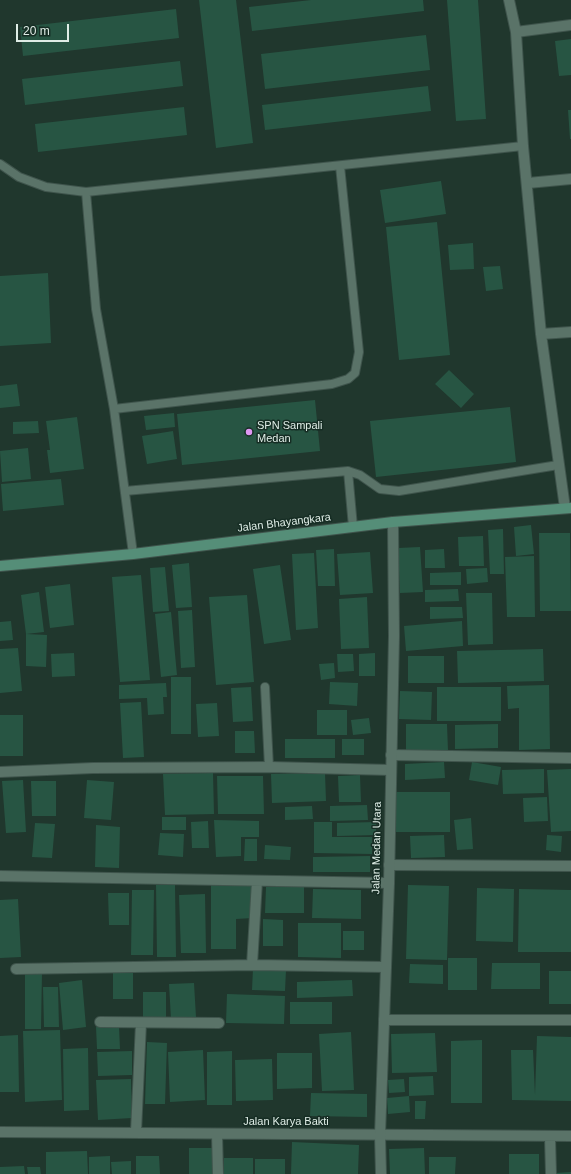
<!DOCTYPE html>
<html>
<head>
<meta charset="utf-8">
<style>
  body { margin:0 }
  #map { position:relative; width:571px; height:1174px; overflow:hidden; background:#20372d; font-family:Arial,sans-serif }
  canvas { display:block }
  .scale { position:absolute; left:16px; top:24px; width:53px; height:18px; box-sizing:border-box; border:2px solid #dfede6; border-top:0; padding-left:5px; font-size:12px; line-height:14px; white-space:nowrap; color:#dfede6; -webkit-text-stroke:3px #162d24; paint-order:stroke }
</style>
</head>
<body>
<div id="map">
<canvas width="571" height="1174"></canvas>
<div class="scale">20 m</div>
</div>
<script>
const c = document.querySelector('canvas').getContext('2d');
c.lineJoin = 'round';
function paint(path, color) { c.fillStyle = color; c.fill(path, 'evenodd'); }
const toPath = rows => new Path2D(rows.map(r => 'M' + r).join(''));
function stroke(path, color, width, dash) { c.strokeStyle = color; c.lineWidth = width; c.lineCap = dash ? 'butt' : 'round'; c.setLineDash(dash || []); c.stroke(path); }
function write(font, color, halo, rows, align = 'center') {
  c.font = font + ' Arial,sans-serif'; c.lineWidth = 3; c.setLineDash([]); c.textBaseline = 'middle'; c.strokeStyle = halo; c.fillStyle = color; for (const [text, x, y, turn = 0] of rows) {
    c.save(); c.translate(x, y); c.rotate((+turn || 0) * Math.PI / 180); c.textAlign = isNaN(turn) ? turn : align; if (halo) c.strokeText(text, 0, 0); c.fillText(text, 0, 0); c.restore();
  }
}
paint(toPath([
  [199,0,236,0,253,143,216,148],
  [311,0,423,0,424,11,252,31,249,7],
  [447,0,478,0,486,119,456,121],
  [176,9,179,38,23,56,20,27],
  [426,35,430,70,265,89,261,54],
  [571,39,571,75,559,76,555,41],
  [180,61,183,86,25,105,22,79],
  [428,86,431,111,265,130,262,105],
  [184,107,187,135,38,152,35,124],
  [568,110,571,110,571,139,570,139],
  [441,181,446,214,385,223,380,190],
  [437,222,450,355,399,360,386,227],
  [473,243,474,269,450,270,448,245],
  [500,266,503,289,486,291,483,267],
  [48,273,51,343,0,346,0,276],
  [449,370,474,394,461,408,435,384],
  [17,384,20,406,0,408,0,386],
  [315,400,320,451,182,465,177,414],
  [510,407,516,462,376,477,370,421],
  [174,413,175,427,146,430,144,416],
  [77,417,84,469,50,473,47,450,50,450,46,421],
  [38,421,39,433,13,434,13,422],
  [173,431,177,459,147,464,142,436],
  [28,448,31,479,2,482,0,451],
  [61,479,64,505,3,511,1,484],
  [531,525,534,554,516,556,514,527],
  [503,529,504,574,490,574,488,530],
  [539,533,570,533,571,611,540,611],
  [483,536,484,566,459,566,458,537],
  [420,547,423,592,400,593,398,548],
  [334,549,335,586,318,586,316,550],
  [444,549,445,568,425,568,425,550],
  [370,552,373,593,340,595,337,554],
  [314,553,318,628,296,630,292,554],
  [534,556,535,617,507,617,505,557],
  [189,563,192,607,176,608,172,565],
  [280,565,291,640,264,644,253,569],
  [165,567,169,611,153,612,150,568],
  [487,568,488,582,467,584,466,569],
  [461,572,461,585,430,585,430,573],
  [141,575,150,680,120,682,112,577],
  [70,584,74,625,50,628,45,587],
  [458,589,459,601,425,602,425,590],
  [39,592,44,632,26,634,47,635,46,667,26,666,26,634,21,595],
  [466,593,492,593,493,644,468,645],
  [247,595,254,682,216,685,209,597],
  [367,597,369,648,341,649,339,599],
  [430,607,462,607,463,618,430,619],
  [192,610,195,667,181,668,178,611],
  [171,612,177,675,161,677,155,614],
  [11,621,13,640,0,641,0,622],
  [462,621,463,646,406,651,404,626],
  [18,648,22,691,0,693,0,649],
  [543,649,544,681,458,683,457,651],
  [74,653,75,676,52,677,51,654],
  [375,653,375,676,359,676,359,654],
  [337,654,353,654,354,671,338,672],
  [408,656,444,656,444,683,408,683],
  [334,663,335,678,321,680,319,664],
  [171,677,191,677,191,734,171,734],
  [330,682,358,683,357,706,329,704],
  [166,683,167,697,163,697,164,714,148,715,147,698,119,699,119,685],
  [549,685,550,749,519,750,519,708,508,709,507,686],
  [251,687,253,721,233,722,231,688],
  [437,687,501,687,501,721,437,721],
  [400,691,432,692,431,720,399,719],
  [141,702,144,757,123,758,120,703],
  [217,703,219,736,198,737,196,704],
  [317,710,347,710,347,735,317,735],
  [0,715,23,715,23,756,0,756],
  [369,718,371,733,353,735,351,720],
  [406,724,447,724,448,751,406,751],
  [498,724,498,748,455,749,455,725],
  [235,731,254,731,255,753,235,753],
  [285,739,335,739,335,758,285,758],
  [342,739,364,739,364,755,342,755],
  [444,762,445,778,405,780,405,764],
  [472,762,501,767,498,785,469,780],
  [544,769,544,793,503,794,502,770],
  [571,769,571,831,551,832,547,770],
  [213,773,214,814,165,815,163,774],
  [325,773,326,801,272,803,271,774],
  [360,775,361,802,339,802,338,776],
  [217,776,263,776,264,814,218,814],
  [23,780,26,832,6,833,2,781],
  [87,780,114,782,111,820,84,818],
  [31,781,56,781,56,816,32,816],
  [395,792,450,792,450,832,396,832],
  [547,797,548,821,524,822,523,798],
  [367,805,368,820,330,821,330,806],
  [312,806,313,819,285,820,285,807],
  [162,817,186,817,186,830,162,830],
  [471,818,473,849,457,850,454,820],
  [214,820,259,821,259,837,241,837,241,856,216,857],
  [208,821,209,848,192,848,191,822],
  [314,822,332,822,332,837,372,837,372,854,314,853],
  [376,822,376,835,337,836,337,823],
  [35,823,55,824,52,858,32,857],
  [96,825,120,827,119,868,95,867],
  [160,833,184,834,183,857,158,855],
  [444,835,445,857,411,858,410,836],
  [547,835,562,836,561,852,546,850],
  [245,839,257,839,257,861,244,861],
  [265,845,291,847,290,860,264,859],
  [370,856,370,872,313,872,313,857],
  [211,882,253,882,253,918,236,919,236,949,211,949],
  [156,885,175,885,176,957,157,957],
  [408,885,449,886,447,960,406,959],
  [266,887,304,887,304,913,265,913],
  [477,888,514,889,513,942,476,941],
  [313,889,361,890,361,919,312,918],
  [519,889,571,890,571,952,518,952],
  [132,890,154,890,153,955,131,955],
  [108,893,129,893,129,925,109,925],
  [205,894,206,953,181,953,179,895],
  [18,899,21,957,0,958,0,900],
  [263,919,283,920,283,946,263,946],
  [298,923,341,923,341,958,298,957],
  [343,931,364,931,364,950,343,950],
  [448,958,477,958,477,990,448,990],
  [492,963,540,963,540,989,491,989],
  [410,964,443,965,443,984,409,983],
  [253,968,286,970,285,991,252,990],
  [113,971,133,971,133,999,113,999],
  [549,971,571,971,571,1004,549,1004],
  [25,972,42,972,41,1029,25,1029],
  [82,980,86,1027,63,1030,59,983],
  [352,980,353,996,297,998,297,982],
  [194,983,196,1017,171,1019,169,984],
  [43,987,58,987,59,1027,44,1027],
  [143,992,166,992,166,1021,143,1021],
  [227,994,285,996,284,1024,226,1023],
  [290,1002,332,1002,332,1024,290,1024],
  [119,1026,120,1049,97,1049,96,1027],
  [60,1030,62,1100,25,1102,23,1031],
  [351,1032,354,1090,322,1091,319,1034],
  [435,1033,437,1072,392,1073,391,1034],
  [18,1035,19,1092,0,1092,0,1036],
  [537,1036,571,1037,571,1101,512,1100,511,1050,533,1050,535,1095],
  [482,1040,482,1103,451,1103,451,1041],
  [147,1042,167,1043,165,1104,145,1104],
  [88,1048,89,1110,64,1111,63,1049],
  [203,1050,205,1100,170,1102,168,1052],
  [132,1051,132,1075,98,1076,97,1052],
  [232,1051,232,1105,207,1105,207,1052],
  [277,1053,312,1053,312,1088,277,1089],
  [272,1059,273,1100,236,1101,235,1060],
  [433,1076,434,1095,409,1096,409,1077],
  [131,1079,132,1118,98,1120,96,1080],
  [404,1079,405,1092,389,1093,388,1080],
  [311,1093,367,1094,367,1117,310,1116],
  [409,1096,410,1112,388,1114,387,1098],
  [415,1101,426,1101,425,1119,415,1119],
  [292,1142,359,1145,358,1174,291,1174],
  [189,1148,213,1148,213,1174,189,1174],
  [424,1148,425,1174,390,1174,389,1149],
  [87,1151,88,1174,46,1174,46,1152],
  [509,1154,539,1154,539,1174,509,1174],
  [110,1156,110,1174,89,1174,89,1157],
  [136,1156,159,1156,160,1174,136,1174],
  [429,1157,456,1157,455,1174,429,1174],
  [224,1158,253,1158,253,1174,224,1174],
  [255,1159,285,1159,285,1174,255,1174],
  [131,1161,131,1174,112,1174,111,1162],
  [24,1166,25,1174,0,1174,0,1167],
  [27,1167,40,1167,41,1174,28,1174],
  [571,1172,571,1174,555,1174,555,1173]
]), '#275543');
const service = toPath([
  [0,164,19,177,46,187,86,192,523,146],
  [86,192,96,309,114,409,133,554],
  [114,409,332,384,348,379,355,373,359,352,340,166],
  [348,471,353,527],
  [125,491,348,471,360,475,380,489,399,491,558,465],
  [265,687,269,767]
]);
const minor = toPath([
  [509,0,516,32,523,146,541,334,565,508],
  [516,32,571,25],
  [528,183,571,179],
  [541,334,571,332],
  [391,755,571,758],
  [0,772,93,768,269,767,391,770],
  [389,865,571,866],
  [0,876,389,883],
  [252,965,257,881],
  [16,969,252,965,386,967],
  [384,1020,571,1020],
  [100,1022,219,1023],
  [0,1132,571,1136],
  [136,1132,141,1023],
  [217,1134,218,1174],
  [550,1137,551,1174]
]);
const tertiary = toPath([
  [381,1174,380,1135,389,883,394,636,393,522]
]);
const secondary = toPath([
  [0,566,133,554,393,522,571,508]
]);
stroke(service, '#3f544c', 10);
stroke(minor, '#3f544c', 12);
stroke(tertiary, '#3f544c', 12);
stroke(secondary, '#3f544c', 12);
stroke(service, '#5a7368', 8);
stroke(minor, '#5a7368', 10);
stroke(tertiary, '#5a7368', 10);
stroke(secondary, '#558e78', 10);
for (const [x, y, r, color] of [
  [249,432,4,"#df98f2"]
]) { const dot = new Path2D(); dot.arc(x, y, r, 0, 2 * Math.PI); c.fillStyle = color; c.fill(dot); stroke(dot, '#162d24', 1.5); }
write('11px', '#dfede6', '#162d24', [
  ["SPN Sampali",257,426],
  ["Medan",257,439]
], 'left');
write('11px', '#dfede6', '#162d24', [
  ["Jalan Bhayangkara",284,523,-7],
  ["Jalan Medan Utara",377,848,-89],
  ["Jalan Karya Bakti",286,1122]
]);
</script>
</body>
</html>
